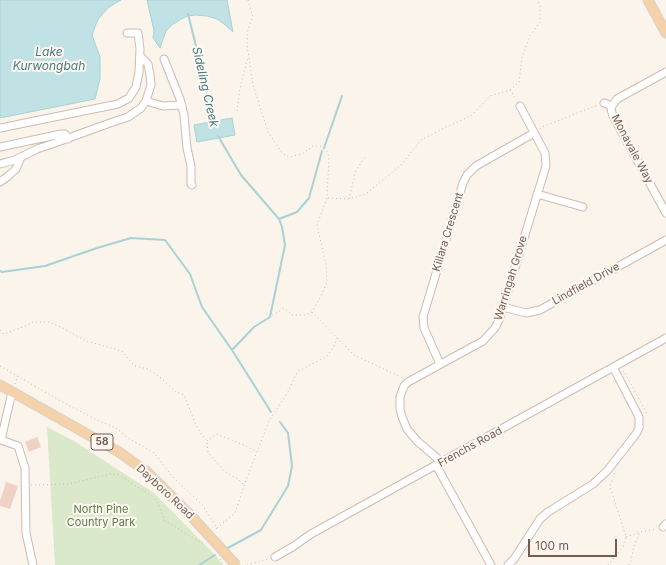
<!DOCTYPE html>
<html>
<head>
<meta charset="utf-8">
<style>
  body { margin:0 }
  #map { position:relative; width:666px; height:565px; overflow:hidden; background:#fbf4eb; font-family:Inter,sans-serif }
  canvas { display:block }
  .scale { position:absolute; left:528px; top:539px; width:89px; height:18px; box-sizing:border-box; border:2px solid #755a50; border-top:0; padding-left:5px; font-size:12px; line-height:14px; white-space:nowrap; color:#755a50; -webkit-text-stroke:3px #fef8f2; paint-order:stroke }
</style>
</head>
<body>
<div id="map">
<canvas width="666" height="565"></canvas>
<div class="scale">100 m</div>
</div>
<script>
const c = document.querySelector('canvas').getContext('2d');
c.lineJoin = 'round';
function paint(path, color) { c.fillStyle = color; c.fill(path, 'evenodd'); }
const toPath = rows => new Path2D(rows.map(r => 'M' + r).join(''));
function stroke(path, color, width, dash) { c.strokeStyle = color; c.lineWidth = width; c.lineCap = dash ? 'butt' : 'round'; c.setLineDash(dash || []); c.stroke(path); }
function write(font, color, halo, rows, align = 'center') {
  c.font = font + ' Inter,sans-serif'; c.lineWidth = 4; c.setLineDash([]); c.textBaseline = 'middle'; c.strokeStyle = halo; c.fillStyle = color; for (const [text, x, y, turn = 0] of rows) {
    c.save(); c.translate(x, y); c.rotate((+turn || 0) * Math.PI / 180); c.textAlign = isNaN(turn) ? turn : align; if (halo) c.strokeText(text, 0, 0); c.fillText(text, 0, 0); c.restore();
  }
}
paint(toPath([
  [47,427,74,441,154,493,215,555,223,565,55,565]
]), '#d9e9ca');
const water = toPath([
  [0,0,121,0,109,7,99,18,96,24,92,35,100,57,100,79,95,99,0,118,0,0],
  [147,0,227,0,233,32,224,24,217,19,207,16,196,15,188,16,181,19,172,25,166,31,160,48,153,38,154,31,147,0],
  [232,118,235,135,197,142,194,125,232,118]
]);
paint(water, '#c1e2e4');
stroke(water, '#a8d2d5', 1);
stroke(toPath([
  [188,14,199,58,214,123],
  [218,136,241,175,279,219,282,227,285,245,270,317,254,327,232,350],
  [324,148,342,96],
  [279,219,297,212,309,198,322,151],
  [0,271,2,272,45,266,97,248,131,238,165,240,190,274,202,307,232,350,271,412],
  [226,549,261,530,288,486,292,466,288,433,280,422],
  [199,565,215,555]
]), '#a8d2d5', 2);
paint(toPath([
  [37,437,41,447,29,452,25,442],
  [6,482,18,486,10,509,0,506,0,501]
]), '#efd2c5');
const minor = toPath([
  [164,59,180,99,184,115,187,148,191,166,191,184,192,185],
  [666,72,617,99,612,106,611,109,613,116,666,213],
  [146,101,163,106,182,105],
  [604,103,612,106],
  [0,128,118,104,129,98,136,87,139,72,140,49,138,33,127,33],
  [0,147,61,134,65,134,68,139],
  [0,164,15,160,37,149,52,144,110,123,128,117,141,108,146,101,151,85,150,75,148,64,140,56],
  [0,182,7,177,16,169,21,157],
  [537,194,583,207],
  [503,307,526,313,540,310,666,240],
  [440,364,424,328,423,317,463,183,467,175,476,166,534,133],
  [0,440,1,440,12,392],
  [1,440,18,446,25,468,26,533,33,565],
  [440,463,437,458,417,441,407,429,402,417,400,409,400,397,404,386,408,382,483,341,495,328,499,320,546,166,545,153,520,106],
  [436,465,491,565],
  [663,527,666,524],
  [275,557,294,546,311,534,666,338],
  [508,565,514,559,540,519,548,512,593,484,607,471,636,434,639,428,639,417,613,367]
]);
const major = toPath([
  [648,0,666,33],
  [0,385,119,452,147,472,191,516]
]);
stroke(minor, '#cdbbb2', 9);
stroke(major, '#d8d1ce', 11);
stroke(toPath([
  [248,0,253,17,248,29,247,45,253,85,268,132,282,153,289,157,302,154,313,146,320,146,326,150,329,156,327,198,317,225,326,265,327,282,320,298,312,312,305,315,292,315,284,308,270,317,266,314],
  [510,90,519,82,522,58,530,36,540,22,540,6,537,0],
  [237,111,240,88,248,56],
  [540,129,542,127,598,105],
  [328,198,348,199,366,194,401,165,421,140,446,127,471,116,490,96,510,90,517,100],
  [349,199,356,170,366,156],
  [312,312,354,355,403,378],
  [0,330,4,334,28,325,33,322,48,322,61,327,86,341,122,351,130,361,135,366,148,369,161,378,176,392,184,395,189,407,194,421,198,428,200,432,207,441,208,452,223,470,239,480,244,485],
  [0,366,66,404,99,421,116,428,128,438,154,453,172,476,203,506,217,528,215,530],
  [623,372,624,371,646,412,646,414],
  [15,384,18,376],
  [207,441,217,434,244,445,256,451],
  [31,485,68,484,111,474,119,475,153,497,158,503,164,520,200,542,206,544],
  [217,528,235,513,246,480,269,421,288,392,297,372,327,356,333,348,338,337],
  [626,537,640,532,656,529],
  [220,559,224,565],
  [247,565,268,559],
  [608,565,623,547,626,537,610,486,616,470],
  [629,565,631,561,634,546,640,532]
]), '#d4b5a8', 1, [1, 3]);
stroke(minor, '#fff', 7);
stroke(major, '#f4d2aa', 9);
const majorBridge = toPath([
  [191,516,236,565]
]);
stroke(majorBridge, '#d8d1ce', 11, []);
stroke(majorBridge, '#f4d2aa', 9);
for (const [x, y, w] of [
  [102,442,22]
]) { const box = new Path2D(); box.roundRect(x - w / 2, y - 8, w, 16, 3); c.fillStyle = '#fef8f2'; c.fill(box); stroke(box, '#755a50', 1); }
write('bold 10px', '#755a50', null, [
  ["58",102,442]
]);
write('11px', '#755a50', '#fef8f2', [
  ["Monavale Way",632,149,62],
  ["Killara Crescent",448,232,-73],
  ["Warringah Grove",511,278,-73],
  ["Lindfield Drive",586,284,-29],
  ["Frenchs Road",470,447,-29],
  ["Dayboro Road",165,492,43]
]);
write('11px', '#5c7948', '#fef8f2', [
  ["North Pine",101,510],
  ["Country Park",101,523]
]);
write('italic 12px', '#477b7f', '#fef8f2', [
  ["Lake",49,52],
  ["Kurwongbah",49,66],
  ["Sideling Creek",205,87,77]
]);
</script>
</body>
</html>
